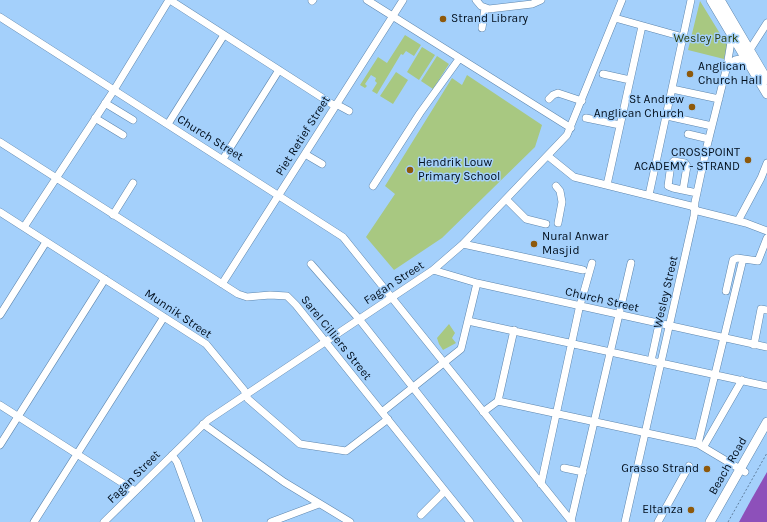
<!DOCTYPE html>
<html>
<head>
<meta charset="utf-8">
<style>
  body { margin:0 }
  canvas { display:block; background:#a4d0fb }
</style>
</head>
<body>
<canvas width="767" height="522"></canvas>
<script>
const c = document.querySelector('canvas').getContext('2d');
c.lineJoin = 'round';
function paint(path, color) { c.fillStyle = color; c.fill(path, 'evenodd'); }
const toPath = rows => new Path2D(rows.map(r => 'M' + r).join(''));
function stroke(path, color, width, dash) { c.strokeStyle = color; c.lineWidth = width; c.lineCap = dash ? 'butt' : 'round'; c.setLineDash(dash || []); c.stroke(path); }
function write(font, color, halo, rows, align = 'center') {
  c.font = font + ' Karla,sans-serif'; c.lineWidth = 3; c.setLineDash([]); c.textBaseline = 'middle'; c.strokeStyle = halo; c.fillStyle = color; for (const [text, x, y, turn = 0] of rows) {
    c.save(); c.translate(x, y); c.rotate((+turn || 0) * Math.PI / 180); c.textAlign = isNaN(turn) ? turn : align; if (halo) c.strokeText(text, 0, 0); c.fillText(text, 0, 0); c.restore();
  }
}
paint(toPath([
  [700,1,727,45,724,59,688,50],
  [405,35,421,45,414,56,406,51,403,55,401,54,377,94,372,91,377,83,375,81,376,78,371,75,365,84,367,86,365,88,360,85,378,57,387,63],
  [422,47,435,55,419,80,407,72],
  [437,56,449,64,433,89,421,81],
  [396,72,408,80,393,104,380,96],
  [467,75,542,125,535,147,442,238,394,270,366,237,395,194,385,186,452,78,462,85],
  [449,324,455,333,452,338,456,343,443,350,439,344,437,338]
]), '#a8c881');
paint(toPath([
  [767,472,767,522,739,522,751,500]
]), '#8d50ba');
const minor = toPath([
  [170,0,335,106],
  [367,0,571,128],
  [476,0,481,6,489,9,532,4,541,0],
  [312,1,313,0],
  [0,17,343,237,572,522],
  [615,18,683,37],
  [482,28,485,8],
  [749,51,767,23],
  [727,66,735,60,740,59,748,62],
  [603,74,630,80],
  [672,89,719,99],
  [549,99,553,95,558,93,582,101],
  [105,103,133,120],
  [336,104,349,111],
  [667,116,712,126],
  [95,118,123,135],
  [586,118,620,125],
  [168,124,224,35],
  [688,134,709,139],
  [0,142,238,294,247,297,270,295,287,296,296,305,470,522],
  [305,154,322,164],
  [548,156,574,177,691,206,698,211,746,223,767,231],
  [223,159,279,70],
  [607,185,642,26],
  [373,186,420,113,459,59],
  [556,186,560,191,562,202,558,223],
  [683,190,687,166,685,163,674,161,671,164,668,186,673,188,697,193],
  [649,195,691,0],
  [506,199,526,219,546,224],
  [0,212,206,344,244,390,248,399,300,444,346,451,388,419],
  [113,215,133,183],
  [738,221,761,178,767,163],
  [24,227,114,90,169,0],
  [463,244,583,270],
  [311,264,359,319,519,522],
  [433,270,477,283,767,347],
  [222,284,403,0],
  [726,291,733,260,737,258,758,261,767,238],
  [0,315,46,242],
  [468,321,767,386],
  [754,345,761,309,767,310],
  [651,361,659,324],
  [498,401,698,444,745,472],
  [0,405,135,491],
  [382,412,461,349,477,283],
  [483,412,498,401,514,330],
  [203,424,284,482,350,522],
  [698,444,743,259],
  [0,445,105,279],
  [704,446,742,380],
  [172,455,177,462,199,522],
  [564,468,583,472],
  [541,484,579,309,592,263],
  [421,515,445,491],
  [571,521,631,263],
  [34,522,164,317],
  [104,522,208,420,433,270,463,244,567,135,622,0],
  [271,522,319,504],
  [625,522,694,216,695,202,707,146,727,66,732,36],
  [658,522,689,466]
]);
const major = toPath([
  [711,0,767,94],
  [720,0,767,80],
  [710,522,767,422]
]);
stroke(minor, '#5d86ae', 8);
stroke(major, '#5d86ae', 10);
stroke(toPath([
  [728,522,767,453]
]), '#5e7d9c', 1, [2, 2]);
stroke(minor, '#fff', 7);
stroke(major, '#fff', 9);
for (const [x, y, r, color] of [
  [443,19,4,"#8e590b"],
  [690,74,4,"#8e590b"],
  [692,107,4,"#8e590b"],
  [748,160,4,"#8e590b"],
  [410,170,4,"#8e590b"],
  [534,244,4,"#8e590b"],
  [707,469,4,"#8e590b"],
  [691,510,4,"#8e590b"]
]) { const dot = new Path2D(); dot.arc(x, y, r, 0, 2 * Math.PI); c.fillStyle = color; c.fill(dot); stroke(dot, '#a4d0fb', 1.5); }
write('12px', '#010e1c', '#a4d0fb', [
  ["Strand Library",451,19],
  ["Anglican",698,67],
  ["Church Hall",698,81],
  ["St Andrew",684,100,"right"],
  ["Anglican Church",684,114,"right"],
  ["CROSSPOINT",740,153,"right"],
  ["ACADEMY - STRAND",740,167,"right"],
  ["Hendrik Louw",418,163],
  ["Primary School",418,177],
  ["Nural Anwar",542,237],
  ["Masjid",542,251],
  ["Grasso Strand",699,469,"right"],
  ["Eltanza",683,510,"right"]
], 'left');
write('12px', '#2c400d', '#a4d0fb', [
  ["Wesley Park",706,39]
]);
write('12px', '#010e1c', '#a4d0fb', [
  ["Piet Retief Street",303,136,-58],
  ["Church Street",210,138,32],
  ["Fagan Street",394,283,-33],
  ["Wesley Street",666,292,-77],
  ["Church Street",602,300,13],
  ["Munnik Street",178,314,34],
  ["Sarel Cilliers Street",336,338,51],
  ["Beach Road",728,466,-60],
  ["Fagan Street",134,477,-45]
]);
</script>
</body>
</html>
